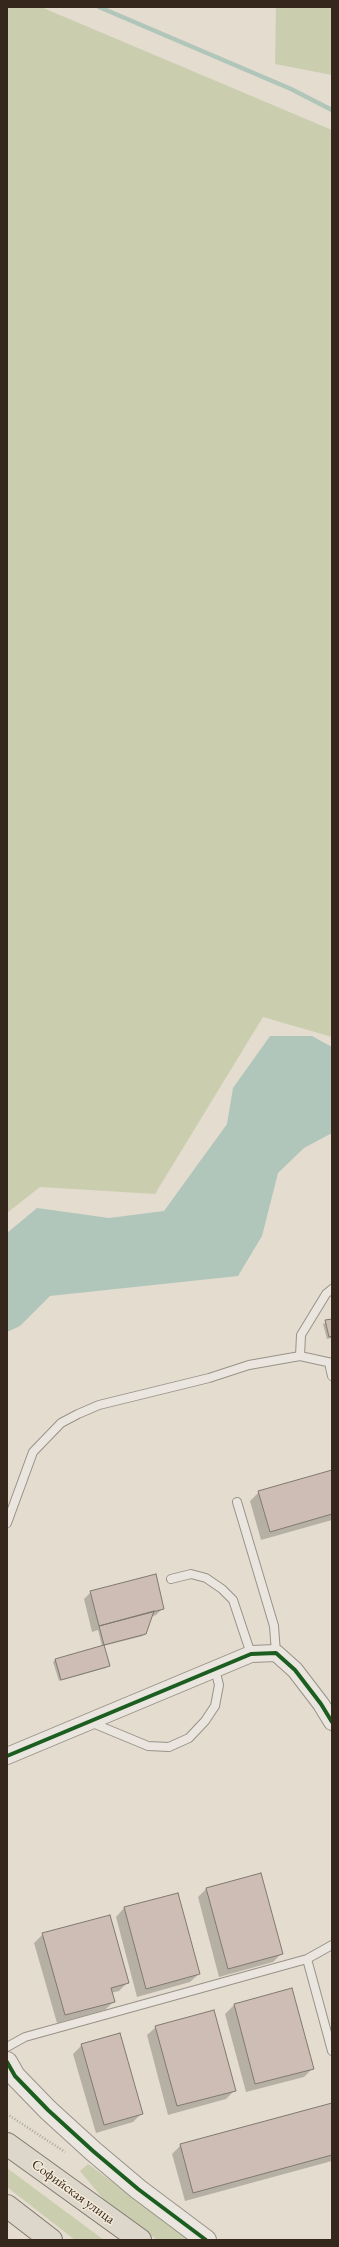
<!DOCTYPE html>
<html>
<head>
<meta charset="utf-8">
<style>
  body { margin:0 }
  #map { position:relative; width:339px; height:2247px; overflow:hidden; background:#e4dcce; font-family:"EB Garamond",serif }
  canvas { display:block }
  .frame { position:absolute; inset:0; border:8px solid #36271c; pointer-events:none }
</style>
</head>
<body>
<div id="map">
<canvas width="339" height="2247"></canvas>
<div class="frame"></div>
</div>
<script>
const c = document.querySelector('canvas').getContext('2d');
c.lineJoin = 'round';
function paint(path, color) { c.fillStyle = color; c.fill(path, 'evenodd'); }
const toPath = rows => new Path2D(rows.map(r => 'M' + r).join(''));
function stroke(path, color, width, dash) { c.strokeStyle = color; c.lineWidth = width; c.lineCap = dash ? 'butt' : 'round'; c.setLineDash(dash || []); c.stroke(path); }
function write(font, color, halo, rows, align = 'center') {
  c.font = font + ' "EB Garamond",serif'; c.lineWidth = 3; c.setLineDash([]); c.textBaseline = 'middle'; c.strokeStyle = halo; c.fillStyle = color; for (const [text, x, y, turn = 0] of rows) {
    c.save(); c.translate(x, y); c.rotate((+turn || 0) * Math.PI / 180); c.textAlign = isNaN(turn) ? turn : align; if (halo) c.strokeText(text, 0, 0); c.fillText(text, 0, 0); c.restore();
  }
}
paint(toPath([
  [7,7,41,7,332,130,332,1037,263,1017,155,1194,40,1187,7,1213],
  [276,7,332,7,332,75,275,64],
  [88,2164,190,2240,157,2240,105,2201,80,2171],
  [7,2168,104,2240,75,2240,7,2187]
]), '#caceaf');
paint(toPath([
  [270,1036,312,1036,332,1047,332,1133,304,1148,278,1173,262,1236,238,1276,50,1296,20,1326,7,1332,7,1233,37,1208,109,1218,164,1211,227,1124,233,1088]
]), '#b0c6ba');
paint(toPath([
  [332,1320,332,1338,327,1339,323,1324],
  [332,1471,332,1520,261,1540,250,1501,259,1492],
  [91,1592,163,1608,156,1615,151,1617,143,1636,103,1646,109,1665,106,1668,59,1681,53,1662,55,1660,102,1646,98,1630,92,1632,84,1599],
  [207,1888,282,1953,273,1962,219,1977,198,1897],
  [124,1908,199,1974,190,1982,137,1997,116,1917],
  [43,1934,128,1982,119,1991,111,1993,114,2001,105,2010,57,2023,34,1943],
  [292,1990,313,2068,304,2077,246,2092,225,2014,234,2005],
  [156,2027,234,2091,226,2099,168,2115,147,2035],
  [82,2045,142,2113,133,2122,96,2133,73,2054],
  [332,2106,332,2161,185,2201,172,2154,181,2145]
]), '#0003');
stroke(toPath([
  [99,7,291,89,332,110]
]), '#b0c6ba', 4.5);
const building = toPath([
  [332,1319,332,1336,329,1337,325,1320,332,1319],
  [332,1470,332,1514,270,1532,258,1491,332,1470],
  [156,1574,164,1609,99,1626,90,1591,156,1574],
  [154,1611,146,1634,104,1645,99,1626,154,1611],
  [104,1645,110,1666,61,1680,55,1659,104,1645],
  [261,1873,283,1954,228,1969,206,1888,261,1873],
  [178,1893,200,1974,146,1989,124,1907,178,1893],
  [110,1915,129,1983,111,1988,115,2002,65,2015,42,1933,110,1915],
  [292,1988,314,2069,255,2084,234,2004,292,1988],
  [214,2010,236,2091,177,2106,155,2026,214,2010],
  [120,2033,143,2114,104,2125,81,2044,120,2033],
  [332,2103,332,2155,193,2193,180,2144,332,2103]
]);
paint(building, '#cdbdb4');
stroke(building, '#807970', 1);
const service = toPath([
  [300,1356,301,1335,326,1294,332,1289],
  [329,1363,332,1376],
  [237,1502,274,1626,276,1653],
  [7,1523,33,1452,61,1423,78,1414,99,1405,209,1378,249,1365,300,1356,332,1363],
  [171,1579,191,1574,206,1578,222,1589,233,1600,251,1654],
  [90,1722,148,1746,169,1747,189,1738,205,1721,215,1706,219,1685,215,1669],
  [307,1959,332,2051],
  [7,2047,25,2037,307,1959,332,1945]
]);
const minor = toPath([
  [7,1756,251,1654,276,1653,295,1670,321,1704,332,1722]
]);
const tertiary = toPath([
  [7,2062,15,2076,48,2110,93,2151,138,2189,206,2240]
]);
const primary = toPath([
  [7,2144,140,2240],
  [7,2206,51,2240]
]);
stroke(service, '#989289', 10);
stroke(minor, '#989289', 18);
stroke(tertiary, '#989289', 22);
stroke(primary, '#807970', 24);
stroke(toPath([
  [7,2114,65,2152]
]), '#a9a59e', 2.5, [1, 2]);
stroke(service, '#eae6df', 8);
stroke(minor, '#eae6df', 16);
stroke(tertiary, '#eae6df', 20);
stroke(primary, '#ddd6ca', 22);
stroke(toPath([
  [7,1756,251,1654,276,1653,295,1670,321,1704,332,1722],
  [7,2062,15,2076,48,2110,93,2151,138,2189,206,2240]
]), '#1b5e20', 4);
write('14px', '#36271c', '#f4ead9', [
  ["Софийская улица",73,2192,36]
]);
</script>
</body>
</html>
